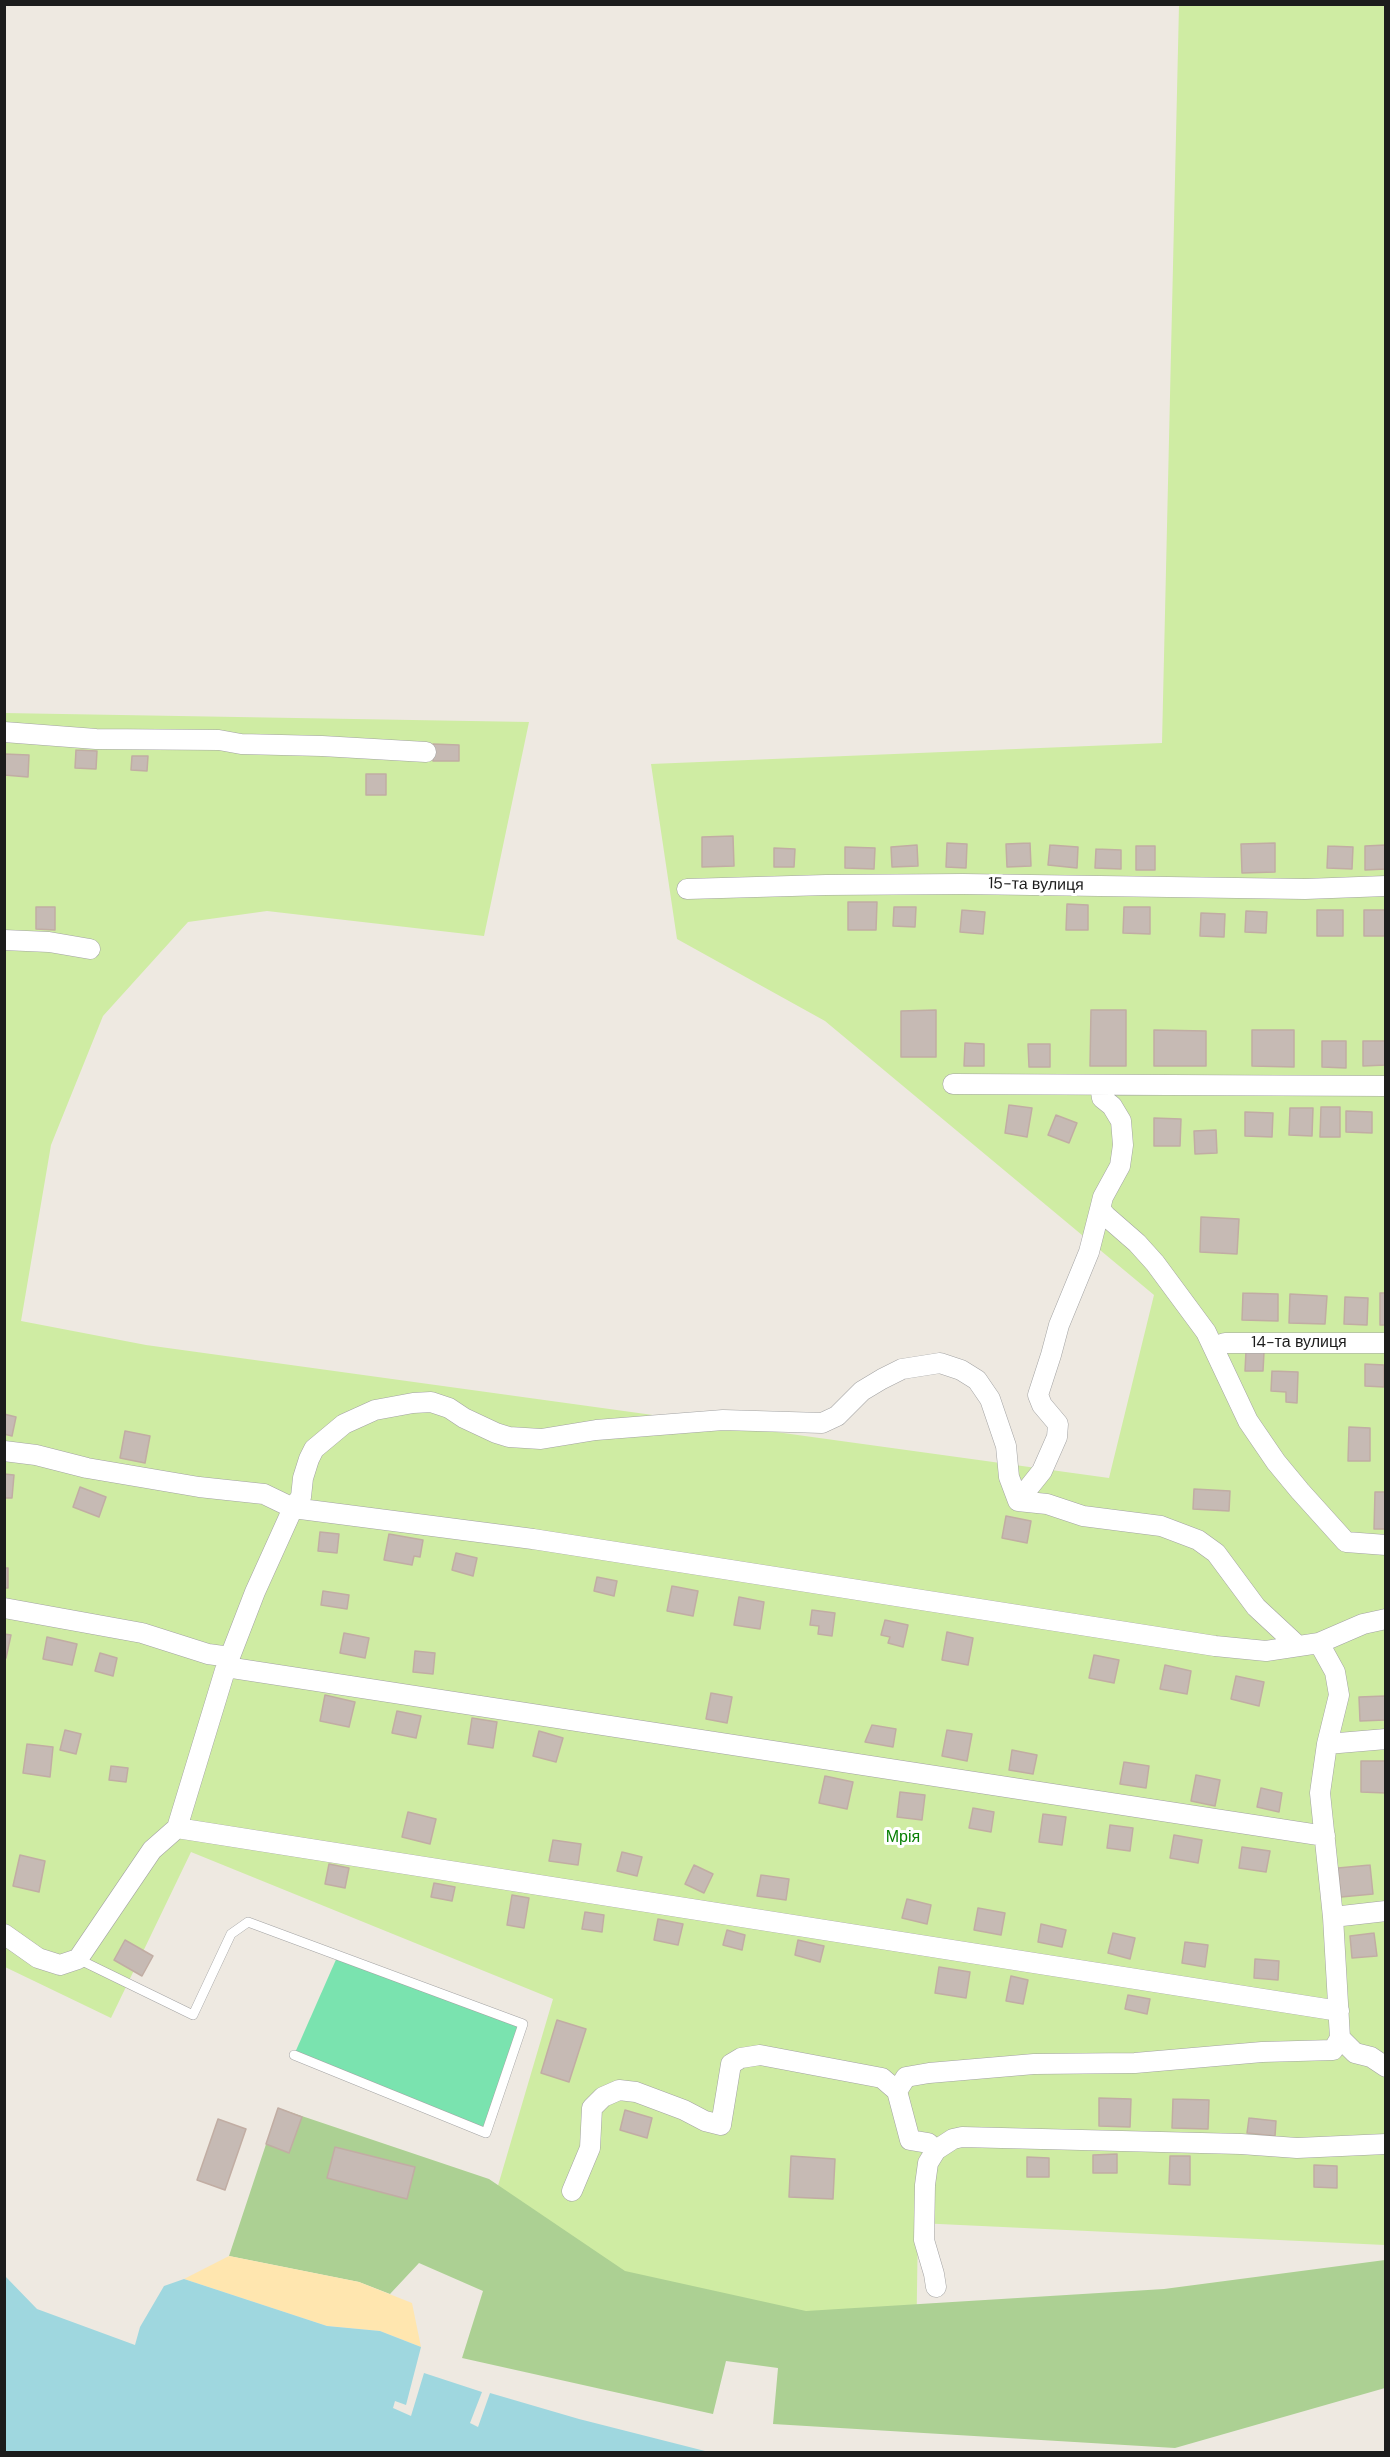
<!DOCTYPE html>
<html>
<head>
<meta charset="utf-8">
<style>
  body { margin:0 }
  #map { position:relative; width:1390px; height:2457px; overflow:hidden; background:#eee9e1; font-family:"DM Sans",sans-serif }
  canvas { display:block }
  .frame { position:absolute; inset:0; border:6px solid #1c1c1c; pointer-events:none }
</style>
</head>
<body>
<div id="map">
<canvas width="1390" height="2457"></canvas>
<div class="frame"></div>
</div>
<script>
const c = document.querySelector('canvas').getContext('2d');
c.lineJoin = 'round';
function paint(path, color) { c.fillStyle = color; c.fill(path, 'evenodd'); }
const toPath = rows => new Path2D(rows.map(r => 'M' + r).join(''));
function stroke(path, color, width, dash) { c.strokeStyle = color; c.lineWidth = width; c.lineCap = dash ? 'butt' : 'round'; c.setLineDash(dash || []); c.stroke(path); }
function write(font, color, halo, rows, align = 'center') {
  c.font = font + ' "DM Sans",sans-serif'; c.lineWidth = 6; c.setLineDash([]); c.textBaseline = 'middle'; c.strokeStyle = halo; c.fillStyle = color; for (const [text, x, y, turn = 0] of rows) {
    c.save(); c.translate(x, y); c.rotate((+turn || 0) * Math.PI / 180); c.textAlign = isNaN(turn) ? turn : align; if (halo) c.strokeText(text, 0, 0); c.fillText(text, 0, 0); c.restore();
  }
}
paint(toPath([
  [1179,5,1385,5,1385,2245,918,2223,916,2356,665,2333,492,2206,553,1999,191,1852,111,2018,5,1967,4,713,529,722,484,936,267,911,188,922,103,1016,51,1145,21,1321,146,1345,1109,1478,1154,1295,825,1021,677,939,651,764,1162,743]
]), '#cfeca3');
paint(toPath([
  [278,2108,489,2179,625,2271,806,2311,1164,2289,1385,2260,1385,2388,1175,2448,773,2424,778,2368,726,2361,713,2414,462,2358,483,2291,419,2263,390,2294,359,2282,229,2256]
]), '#acd093');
paint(toPath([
  [229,2256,359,2282,412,2303,421,2347,380,2331,327,2326,184,2279]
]), '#ffe6af');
paint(toPath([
  [338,1955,523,2024,486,2133,294,2055]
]), '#7ae3af');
paint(toPath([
  [5,2276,37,2309,135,2345,140,2327,164,2286,184,2279,327,2326,380,2331,421,2347,406,2405,395,2401,393,2408,411,2416,424,2373,482,2392,470,2423,478,2427,490,2393,579,2419,705,2451,5,2452]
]), '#9fd7df');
const building = toPath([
  [433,744,459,745,459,761,433,761,433,744],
  [76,750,97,751,96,769,75,768,76,750],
  [4,754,29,755,28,777,4,775,4,754],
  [132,756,148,756,147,771,131,770,132,756],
  [366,774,386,774,386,795,366,795,366,774],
  [733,836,734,866,702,867,702,837,733,836],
  [947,843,967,844,966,868,946,867,947,843],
  [1030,843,1031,866,1007,867,1006,844,1030,843],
  [1275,843,1275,872,1242,873,1241,844,1275,843],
  [917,845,918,866,892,867,891,847,917,845],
  [1050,845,1078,847,1077,868,1048,865,1050,845],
  [1386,845,1386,869,1365,870,1365,846,1386,845],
  [1136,846,1155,846,1155,870,1136,870,1136,846],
  [1328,846,1353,847,1352,869,1327,868,1328,846],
  [845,847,875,848,874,869,845,868,845,847],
  [774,848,795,849,794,867,774,867,774,848],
  [1096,849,1121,850,1121,869,1095,868,1096,849],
  [848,902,877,902,876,930,848,930,848,902],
  [1067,904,1088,905,1088,930,1066,930,1067,904],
  [36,907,55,907,55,930,36,929,36,907],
  [894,907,916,907,915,927,893,926,894,907],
  [1124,907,1150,907,1150,934,1123,933,1124,907],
  [962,910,985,912,983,934,960,932,962,910],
  [1317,910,1343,910,1343,936,1317,936,1317,910],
  [1364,910,1386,910,1386,936,1364,936,1364,910],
  [1246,911,1267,912,1266,933,1245,932,1246,911],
  [1201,913,1225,914,1224,937,1200,936,1201,913],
  [936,1010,936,1057,901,1057,901,1011,936,1010],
  [1091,1010,1126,1010,1126,1066,1090,1066,1091,1010],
  [1154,1030,1206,1031,1206,1066,1154,1066,1154,1030],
  [1252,1030,1294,1030,1294,1067,1252,1066,1252,1030],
  [1322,1041,1346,1041,1346,1068,1322,1067,1322,1041],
  [1363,1041,1386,1041,1386,1065,1363,1066,1363,1041],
  [965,1043,984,1044,984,1066,964,1066,965,1043],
  [1028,1044,1050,1044,1050,1067,1029,1067,1028,1044],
  [1009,1105,1032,1108,1027,1137,1005,1133,1009,1105],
  [1321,1107,1340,1107,1340,1137,1320,1137,1321,1107],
  [1290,1108,1313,1108,1312,1136,1289,1135,1290,1108],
  [1346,1111,1372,1112,1372,1133,1346,1132,1346,1111],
  [1245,1112,1273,1113,1272,1137,1245,1136,1245,1112],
  [1056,1115,1077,1123,1069,1143,1048,1135,1056,1115],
  [1154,1118,1181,1119,1180,1146,1154,1146,1154,1118],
  [1216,1130,1217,1153,1195,1154,1194,1131,1216,1130],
  [1201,1217,1239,1219,1237,1254,1200,1252,1201,1217],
  [1243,1293,1278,1294,1278,1321,1242,1320,1243,1293],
  [1380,1293,1386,1293,1386,1325,1380,1325,1380,1293],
  [1290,1294,1327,1296,1325,1324,1289,1323,1290,1294],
  [1345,1297,1368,1298,1367,1325,1344,1324,1345,1297],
  [1246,1351,1264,1352,1263,1371,1245,1371,1246,1351],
  [1365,1364,1384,1365,1384,1387,1365,1386,1365,1364],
  [1272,1371,1298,1372,1297,1403,1286,1402,1286,1392,1271,1391,1272,1371],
  [4,1414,16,1417,12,1436,4,1434,4,1414],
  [1349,1427,1370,1428,1370,1461,1348,1461,1349,1427],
  [125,1431,150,1436,145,1463,120,1458,125,1431],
  [4,1474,14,1475,12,1498,4,1498,4,1474],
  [80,1487,106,1497,99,1517,73,1507,80,1487],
  [1194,1489,1230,1491,1229,1511,1193,1509,1194,1489],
  [1375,1492,1386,1492,1386,1529,1374,1529,1375,1492],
  [1006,1516,1031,1521,1027,1543,1002,1538,1006,1516],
  [320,1532,339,1534,337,1553,318,1551,320,1532],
  [389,1534,423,1540,420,1557,414,1556,412,1565,384,1560,389,1534],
  [456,1553,477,1558,473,1576,452,1570,456,1553],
  [4,1568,8,1568,8,1588,4,1588,4,1568],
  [597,1577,617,1581,614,1596,594,1591,597,1577],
  [672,1586,698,1591,693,1616,667,1611,672,1586],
  [323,1591,349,1595,347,1609,321,1605,323,1591],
  [739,1597,764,1602,760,1629,734,1625,739,1597],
  [812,1610,835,1613,832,1636,818,1634,819,1626,810,1625,812,1610],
  [885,1620,908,1625,903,1647,888,1643,890,1637,881,1635,885,1620],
  [947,1632,973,1638,968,1665,942,1660,947,1632],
  [344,1633,369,1638,365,1658,340,1653,344,1633],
  [4,1634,11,1635,6,1658,4,1658,4,1634],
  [47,1637,77,1644,72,1665,43,1659,47,1637],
  [415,1651,435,1653,433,1674,413,1672,415,1651],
  [100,1653,117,1658,113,1676,95,1671,100,1653],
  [1094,1655,1119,1660,1114,1683,1089,1678,1094,1655],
  [1165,1665,1191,1671,1187,1694,1160,1689,1165,1665],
  [1236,1676,1264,1682,1259,1706,1231,1699,1236,1676],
  [711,1693,732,1697,727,1723,706,1719,711,1693],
  [325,1695,355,1702,349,1727,320,1721,325,1695],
  [1385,1696,1385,1720,1360,1721,1359,1697,1385,1696],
  [397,1711,421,1716,416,1738,392,1733,397,1711],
  [472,1718,497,1722,493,1748,468,1744,472,1718],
  [872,1725,896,1729,893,1747,865,1742,872,1725],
  [65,1730,81,1734,76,1754,60,1750,65,1730],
  [947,1730,972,1734,967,1761,942,1756,947,1730],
  [539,1731,563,1738,556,1762,533,1756,539,1731],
  [27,1744,53,1747,50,1777,23,1773,27,1744],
  [1012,1750,1037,1755,1033,1774,1009,1770,1012,1750],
  [1361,1761,1386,1761,1386,1793,1361,1792,1361,1761],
  [1124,1762,1149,1766,1146,1788,1120,1784,1124,1762],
  [111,1766,128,1768,126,1782,109,1780,111,1766],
  [1196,1775,1220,1780,1215,1806,1191,1801,1196,1775],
  [825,1776,853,1782,847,1809,819,1803,825,1776],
  [1261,1788,1282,1793,1279,1812,1257,1807,1261,1788],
  [900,1792,925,1795,922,1820,897,1817,900,1792],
  [973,1808,994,1812,991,1832,969,1828,973,1808],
  [408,1812,436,1819,430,1844,402,1837,408,1812],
  [1043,1814,1066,1817,1062,1845,1039,1842,1043,1814],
  [1110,1825,1133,1828,1130,1851,1107,1848,1110,1825],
  [1174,1835,1202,1840,1198,1863,1170,1858,1174,1835],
  [553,1840,581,1844,578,1865,549,1861,553,1840],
  [1242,1847,1270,1851,1266,1872,1239,1868,1242,1847],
  [622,1852,642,1857,637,1876,617,1871,622,1852],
  [20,1855,45,1861,39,1892,13,1886,20,1855],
  [329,1864,349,1868,345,1888,325,1884,329,1864],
  [694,1865,713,1874,704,1893,685,1884,694,1865],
  [1370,1865,1373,1894,1341,1897,1338,1868,1370,1865],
  [761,1875,789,1879,786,1900,757,1896,761,1875],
  [434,1883,455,1887,452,1901,431,1897,434,1883],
  [512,1895,529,1898,524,1928,507,1925,512,1895],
  [907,1899,931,1905,927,1924,902,1918,907,1899],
  [978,1908,1005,1913,1001,1935,974,1930,978,1908],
  [585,1912,604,1915,602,1932,582,1929,585,1912],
  [658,1919,683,1924,678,1945,654,1940,658,1919],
  [1041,1924,1066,1930,1062,1947,1038,1942,1041,1924],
  [727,1930,745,1935,742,1950,723,1945,727,1930],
  [1113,1933,1135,1938,1130,1959,1108,1953,1113,1933],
  [1374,1933,1377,1956,1352,1958,1350,1936,1374,1933],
  [125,1940,153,1956,142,1976,114,1960,125,1940],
  [798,1940,824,1946,820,1962,795,1955,798,1940],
  [1185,1942,1208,1945,1205,1967,1182,1963,1185,1942],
  [1255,1959,1279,1961,1278,1980,1254,1978,1255,1959],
  [939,1967,970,1972,966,1998,935,1993,939,1967],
  [1011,1976,1028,1980,1023,2004,1006,2001,1011,1976],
  [1128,1995,1150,1999,1147,2014,1125,2009,1128,1995],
  [557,2020,586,2029,569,2082,541,2073,557,2020],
  [1099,2098,1131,2099,1130,2127,1099,2126,1099,2098],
  [1173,2099,1209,2100,1208,2129,1172,2128,1173,2099],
  [278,2108,302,2117,289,2153,266,2144,278,2108],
  [625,2110,652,2118,647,2138,620,2130,625,2110],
  [1249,2118,1276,2121,1275,2136,1247,2133,1249,2118],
  [218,2119,246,2129,225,2190,197,2180,218,2119],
  [335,2147,415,2167,407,2199,327,2178,335,2147],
  [1117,2154,1117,2173,1093,2173,1093,2155,1117,2154],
  [791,2156,835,2159,833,2199,789,2197,791,2156],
  [1170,2156,1190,2156,1190,2185,1169,2184,1170,2156],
  [1027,2157,1049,2158,1049,2177,1027,2177,1027,2157],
  [1314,2165,1337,2166,1337,2188,1314,2187,1314,2165]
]);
paint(building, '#c6bab4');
stroke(building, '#c1ada3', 1.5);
const lane = toPath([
  [78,1959,193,2015,231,1934,248,1922,523,2024,486,2133,294,2055]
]);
const street = toPath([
  [4,732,96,739,219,740,241,744,322,746,426,752],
  [687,889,826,885,963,884,1305,889,1386,886],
  [4,940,49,942,90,949],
  [953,1084,1386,1086],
  [1100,1085,1102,1098,1112,1106,1121,1121,1123,1145,1120,1166,1103,1197,1100,1209,1106,1216,1137,1243,1155,1263,1206,1332,1248,1421,1276,1462,1300,1491,1346,1542,1386,1545],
  [1100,1209,1089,1252,1059,1325,1051,1355,1038,1395,1042,1405,1058,1424,1057,1437,1042,1471,1018,1501,1047,1504,1083,1516,1161,1526,1198,1540,1216,1553,1256,1607,1298,1646],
  [1213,1347,1225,1343,1386,1343],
  [4,1451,36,1455,87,1468,199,1487,264,1494,293,1508,533,1539,1215,1646,1266,1651,1319,1643,1363,1624,1386,1619],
  [4,1608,142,1633,208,1654,230,1657],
  [1319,1643,1335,1672,1339,1695,1327,1744,1320,1793,1333,1917,1340,2038,1355,2053,1371,2057,1386,2067],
  [226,1667,1325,1836],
  [1327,1744,1386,1739],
  [177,1828,1339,2011],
  [1333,1917,1386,1911],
  [4,1934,38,1958,60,1965,78,1959,152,1850,177,1828,226,1667,255,1592,293,1508,301,1497,303,1478,309,1459,314,1449,344,1424,375,1410,413,1403,431,1402,449,1408,464,1418,496,1433,509,1437,541,1439,596,1430,723,1420,822,1423,837,1416,862,1391,882,1379,902,1369,940,1363,961,1370,977,1380,990,1399,1006,1446,1009,1477,1018,1501],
  [897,2091,906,2077,929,2073,1034,2064,1135,2063,1262,2052,1333,2050,1340,2038],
  [572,2191,590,2148,592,2108,603,2097,619,2090,636,2092,684,2110,705,2121,721,2125,731,2064,741,2058,760,2055,882,2078,897,2091,910,2140,928,2143,936,2150],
  [936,2287,934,2274,924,2240,925,2185,928,2163,936,2150,953,2139,962,2137,1241,2144,1297,2148,1386,2144]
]);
stroke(lane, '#a3a3a3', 10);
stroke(street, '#a3a3a3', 21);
stroke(lane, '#fff', 9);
stroke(street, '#fff', 20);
write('16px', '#1c1c1c', '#fff', [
  ["15-та вулиця",1036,885,1],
  ["14-та вулиця",1299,1343]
]);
write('16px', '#088005', '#fff', [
  ["Мрія",903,1838]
]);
</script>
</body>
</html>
